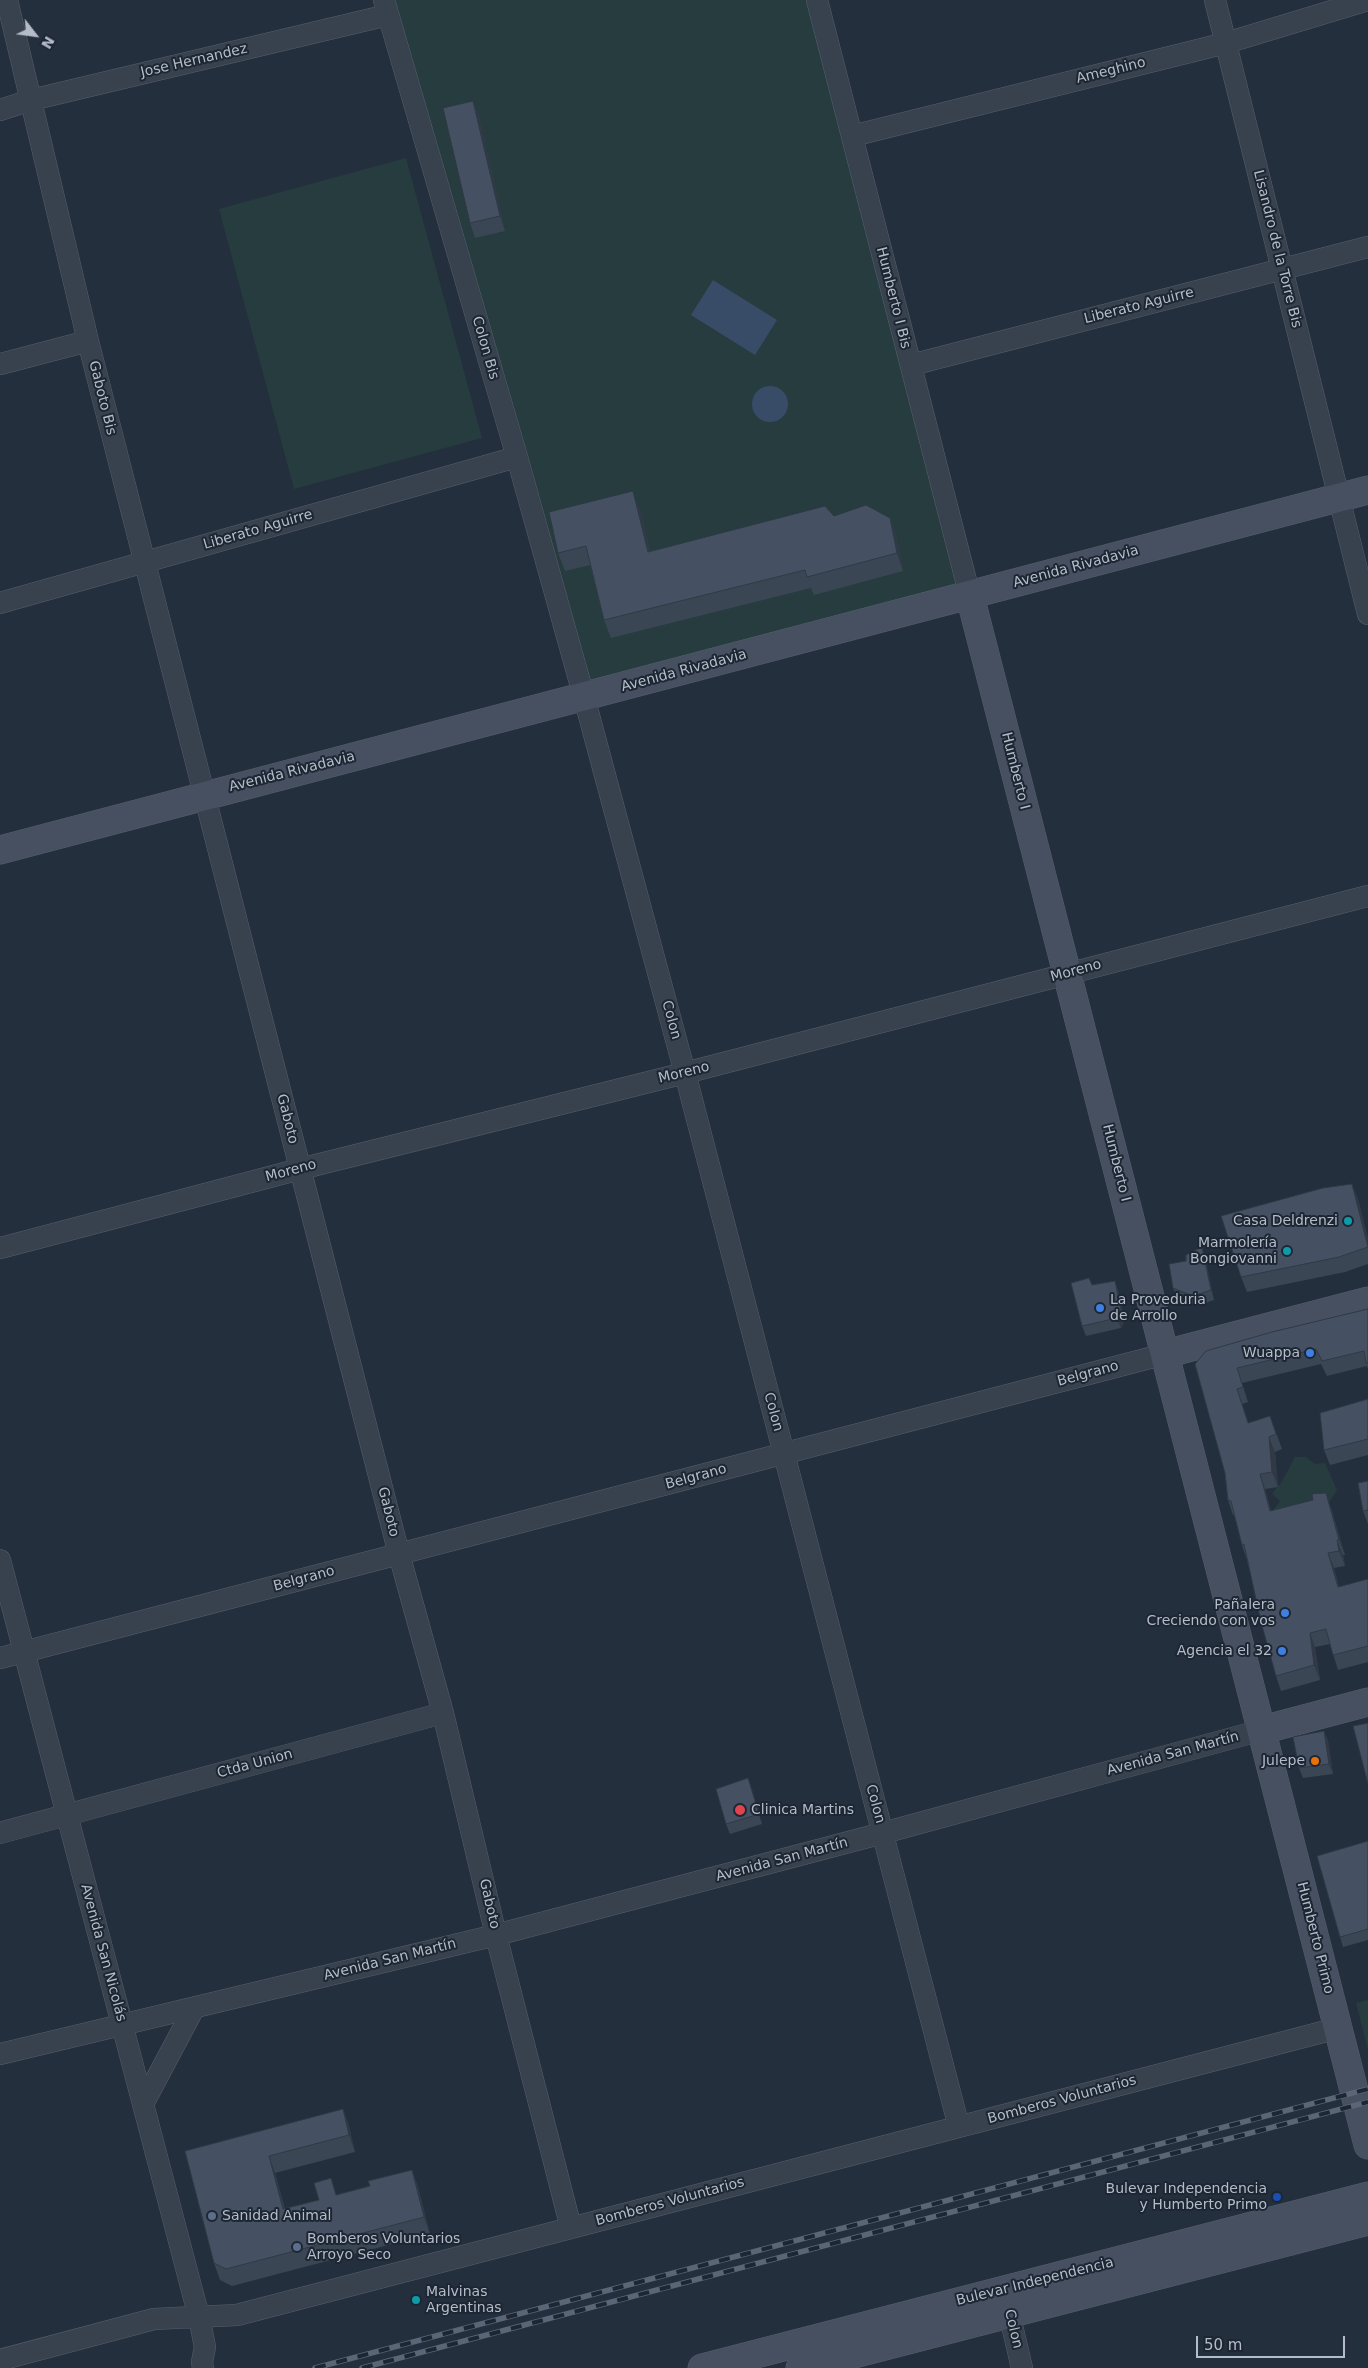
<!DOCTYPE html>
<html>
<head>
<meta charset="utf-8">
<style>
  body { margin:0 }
  #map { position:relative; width:1368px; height:2368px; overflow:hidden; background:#242f3e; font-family:"DejaVu Sans",sans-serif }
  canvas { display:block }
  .north { position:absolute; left:10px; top:10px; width:50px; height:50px; -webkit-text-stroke:4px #1d2633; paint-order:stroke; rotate:120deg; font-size:14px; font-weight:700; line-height:20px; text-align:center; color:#b4bcc9 }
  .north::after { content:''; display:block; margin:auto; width:18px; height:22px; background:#b4bcc9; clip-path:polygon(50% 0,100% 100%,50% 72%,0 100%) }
  .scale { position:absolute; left:1196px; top:2336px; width:149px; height:22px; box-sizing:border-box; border:2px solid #b4bcc9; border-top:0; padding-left:6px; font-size:15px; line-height:18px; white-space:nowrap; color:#b4bcc9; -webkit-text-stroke:4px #1d2633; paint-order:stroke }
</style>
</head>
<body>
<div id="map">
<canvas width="1368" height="2368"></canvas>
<div class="north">N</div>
<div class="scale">50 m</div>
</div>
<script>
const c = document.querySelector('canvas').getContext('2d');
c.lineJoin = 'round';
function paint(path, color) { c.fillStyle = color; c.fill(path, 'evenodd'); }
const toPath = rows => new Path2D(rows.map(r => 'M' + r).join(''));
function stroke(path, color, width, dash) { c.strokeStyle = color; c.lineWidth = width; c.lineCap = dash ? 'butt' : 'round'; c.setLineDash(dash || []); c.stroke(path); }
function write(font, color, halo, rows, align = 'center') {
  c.font = font + ' "DejaVu Sans",sans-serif'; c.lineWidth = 4; c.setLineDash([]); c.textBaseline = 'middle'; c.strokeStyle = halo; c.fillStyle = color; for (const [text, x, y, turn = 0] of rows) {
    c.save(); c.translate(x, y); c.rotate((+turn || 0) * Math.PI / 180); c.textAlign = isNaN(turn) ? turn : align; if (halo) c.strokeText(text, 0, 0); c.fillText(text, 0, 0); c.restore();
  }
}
paint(toPath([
  [384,0,817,0,970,596,584,697],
  [406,158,482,438,294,489,219,209],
  [1295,1457,1306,1457,1315,1464,1325,1463,1337,1490,1330,1501,1301,1519,1270,1514,1280,1501,1272,1494,1282,1481],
  [1368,2000,1368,2050,1356,2003]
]), '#263c3f');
paint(toPath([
  [713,280,777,320,755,355,691,315],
  '752 404a18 18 0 1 1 36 0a18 18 0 1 1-36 0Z'
]), '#394c67');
const street = toPath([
  [7,0,88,341,399,1554,443,1713,496,1935,571,2228],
  [384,0,517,457,584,697,685,1073,959,2127],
  [817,0,970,596],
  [1215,0,1368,614],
  [0,110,31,100,388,15],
  [852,136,1226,43,1368,0],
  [0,364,88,341],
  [911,365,1368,247],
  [0,603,517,457],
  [0,1248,300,1169,685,1073,1368,896],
  [0,1560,199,2317,205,2347,202,2362,203,2368],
  [0,1658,1165,1354],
  [0,1833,443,1713],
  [0,2054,496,1935,883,1833,1262,1730],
  [143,2104,194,2008],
  [1006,2300,1022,2368],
  [0,2360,154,2319,237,2315,1338,2028]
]);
const secondary = toPath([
  [970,596,1368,2145],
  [0,850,1368,490],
  [1165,1354,1368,1301],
  [1262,1730,1368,1702],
  [702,2368,1368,2196],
  [800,2368,1368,2221]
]);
stroke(street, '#565f6c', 22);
stroke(secondary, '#565f6c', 29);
stroke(street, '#38414e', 21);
stroke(secondary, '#465061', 28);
const rail = toPath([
  [315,2368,1368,2089],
  [362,2368,1368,2102]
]);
stroke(rail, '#5a6575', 5.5);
stroke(rail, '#1d2633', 4, [11]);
paint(toPath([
  [473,101,479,116,505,231,475,238,470,223],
  [640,509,650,551,834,516,890,518,896,536,903,571,814,595,811,588,611,638,604,620,590,565,565,571,558,553],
  [1358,1199,1368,1239,1368,1264,1345,1272,1247,1292,1241,1277],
  [1205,1257,1214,1300,1197,1306,1177,1298,1173,1288,1186,1261],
  [1115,1281,1118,1291,1125,1320,1121,1328,1086,1336,1082,1326,1092,1285],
  [1368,1309,1368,1369,1367,1366,1327,1376,1321,1364,1242,1383,1248,1402,1242,1404,1248,1423,1270,1416,1282,1449,1275,1452,1278,1487,1265,1489,1271,1511,1331,1508,1345,1555,1343,1555,1345,1566,1334,1568,1339,1587,1368,1579,1368,1662,1338,1670,1330,1644,1315,1647,1320,1680,1281,1691,1276,1676,1247,1560,1242,1545,1234,1515,1233,1515,1228,1500,1225,1473,1195,1364],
  [1368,1399,1368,1455,1330,1465,1324,1450],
  [1368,1481,1368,1524,1363,1511],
  [1324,1731,1328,1741,1333,1774,1303,1778,1299,1768],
  [748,1778,762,1824,730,1834,726,1824],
  [1368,1841,1368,1940,1343,1947,1340,1937],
  [343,2109,349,2126,355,2152,275,2173,285,2209,370,2186,412,2170,418,2187,430,2234,232,2286,220,2280,214,2263,185,2151]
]), '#3b4654');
paint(toPath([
  [473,101,479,116,505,231,500,216],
  [633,491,640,509,654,570,648,552],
  [890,518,896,536,903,571,897,553],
  [1352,1184,1358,1199,1368,1239,1368,1245],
  [1202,1247,1205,1257,1214,1300,1211,1290],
  [1115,1281,1118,1291,1125,1320,1121,1328,1117,1318],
  [1269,1437,1275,1452,1278,1487,1272,1472],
  [1260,1474,1265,1489,1275,1526,1270,1511],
  [1326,1493,1331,1508,1345,1555,1339,1540],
  [1337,1540,1343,1555,1345,1566,1339,1551],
  [1328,1553,1334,1568,1343,1602,1338,1587],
  [1310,1633,1315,1647,1320,1680,1314,1665],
  [1324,1731,1328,1741,1333,1774,1329,1764],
  [748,1778,752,1789,762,1824,759,1814],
  [343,2109,349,2126,355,2152,349,2135],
  [269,2156,275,2173,289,2226,283,2209],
  [412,2170,418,2187,430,2234,424,2217]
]), '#303945');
const building = toPath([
  [473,101,500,216,470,223,443,108,473,101],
  [633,491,648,552,825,506,834,516,866,505,890,518,897,553,807,577,805,570,604,620,586,546,558,553,549,512,633,491],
  [1352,1184,1368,1247,1339,1257,1241,1277,1221,1216,1323,1188,1352,1184],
  [1202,1247,1211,1290,1193,1296,1173,1288,1169,1264,1186,1261,1186,1255,1202,1247],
  [1089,1278,1092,1285,1115,1281,1121,1310,1117,1318,1082,1326,1071,1283,1089,1278],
  [1368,1309,1368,1363,1366,1363,1364,1351,1322,1361,1316,1349,1237,1368,1243,1387,1237,1389,1248,1423,1270,1416,1276,1434,1269,1437,1272,1472,1260,1474,1270,1511,1313,1500,1312,1494,1326,1493,1339,1540,1337,1540,1339,1551,1328,1553,1338,1587,1368,1579,1368,1646,1333,1655,1326,1629,1310,1633,1314,1665,1276,1676,1261,1622,1244,1544,1242,1545,1231,1501,1228,1500,1225,1473,1195,1364,1206,1351,1272,1332,1368,1309],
  [1368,1399,1368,1439,1324,1450,1320,1413,1368,1399],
  [1368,1481,1368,1510,1363,1511,1358,1483,1368,1481],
  [1368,1723,1368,1784,1353,1726,1368,1723],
  [1324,1731,1329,1764,1299,1768,1293,1737,1324,1731],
  [748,1778,759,1814,726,1824,716,1789,748,1778],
  [1368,1841,1368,1929,1340,1937,1317,1856,1368,1841],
  [343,2109,349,2135,269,2156,283,2209,319,2200,314,2183,331,2178,336,2195,370,2186,368,2181,412,2170,424,2217,226,2269,214,2263,185,2151,343,2109]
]);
paint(building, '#455162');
stroke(building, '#303945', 1);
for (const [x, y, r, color] of [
  [1348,1221,5,"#0f9aa8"],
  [1287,1251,5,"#0f9aa8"],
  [1100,1308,5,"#3f7fe0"],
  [1310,1353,5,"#3f7fe0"],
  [1285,1613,5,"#3f7fe0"],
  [1282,1651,5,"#3f7fe0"],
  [1315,1761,5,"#e8710a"],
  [740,1810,6,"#e0444e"],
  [1277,2197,5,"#1a4fb4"],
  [212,2216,5,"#5c6f8a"],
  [297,2247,5,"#5c6f8a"],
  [416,2300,5,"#0f9aa8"]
]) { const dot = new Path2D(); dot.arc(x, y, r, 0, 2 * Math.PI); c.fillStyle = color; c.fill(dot); stroke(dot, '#1d2633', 2); }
write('14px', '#b4bcc9', '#1d2633', [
  ["Jose Hernandez",194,61,-13],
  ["Ameghino",1111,71,-14],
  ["Lisandro de la Torre Bis",1277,249,76],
  ["Humberto I Bis",893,298,76],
  ["Liberato Aguirre",1139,306,-14],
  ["Colon Bis",485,348,74],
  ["Gaboto Bis",102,398,76],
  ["Liberato Aguirre",258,530,-16],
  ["Avenida Rivadavia",1076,567,-15],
  ["Avenida Rivadavia",684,671,-15],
  ["Humberto I",1015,771,76],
  ["Avenida Rivadavia",292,772,-14],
  ["Moreno",1076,971,-15],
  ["Colon",671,1020,75],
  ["Moreno",684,1073,-14],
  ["Gaboto",287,1119,76],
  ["Humberto I",1116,1163,76],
  ["Moreno",291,1171,-15],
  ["Belgrano",1088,1374,-15],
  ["Colon",773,1412,75],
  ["Belgrano",696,1477,-15],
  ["Gaboto",388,1512,76],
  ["Belgrano",304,1579,-15],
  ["Avenida San Martín",1173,1754,-15],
  ["Ctda Union",255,1764,-15],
  ["Colon",875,1804,75],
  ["Avenida San Martín",782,1860,-15],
  ["Gaboto",489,1904,77],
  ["Humberto Primo",1315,1938,76],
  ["Avenida San Nicolás",103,1953,75],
  ["Avenida San Martín",390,1960,-14],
  ["Bomberos Voluntarios",1062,2100,-15],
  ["Bomberos Voluntarios",670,2202,-15],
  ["Bulevar Independencia",1035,2282,-14],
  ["Colon",1013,2329,77]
]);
write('14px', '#b4bcc9', '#1d2633', [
  ["Casa Deldrenzi",1338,1221],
  ["Marmolería",1277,1243],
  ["Bongiovanni",1277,1259],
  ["La Proveduria",1110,1300,"left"],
  ["de Arrollo",1110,1316,"left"],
  ["Wuappa",1300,1353],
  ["Pañalera",1275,1605],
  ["Creciendo con vos",1275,1621],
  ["Agencia el 32",1272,1651],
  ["Julepe",1305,1761],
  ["Clinica Martins",751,1810,"left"],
  ["Bulevar Independencia",1267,2189],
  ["y Humberto Primo",1267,2205],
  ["Sanidad Animal",222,2216,"left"],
  ["Bomberos Voluntarios",307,2239,"left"],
  ["Arroyo Seco",307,2255,"left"],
  ["Malvinas",426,2292,"left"],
  ["Argentinas",426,2308,"left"]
], 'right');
</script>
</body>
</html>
